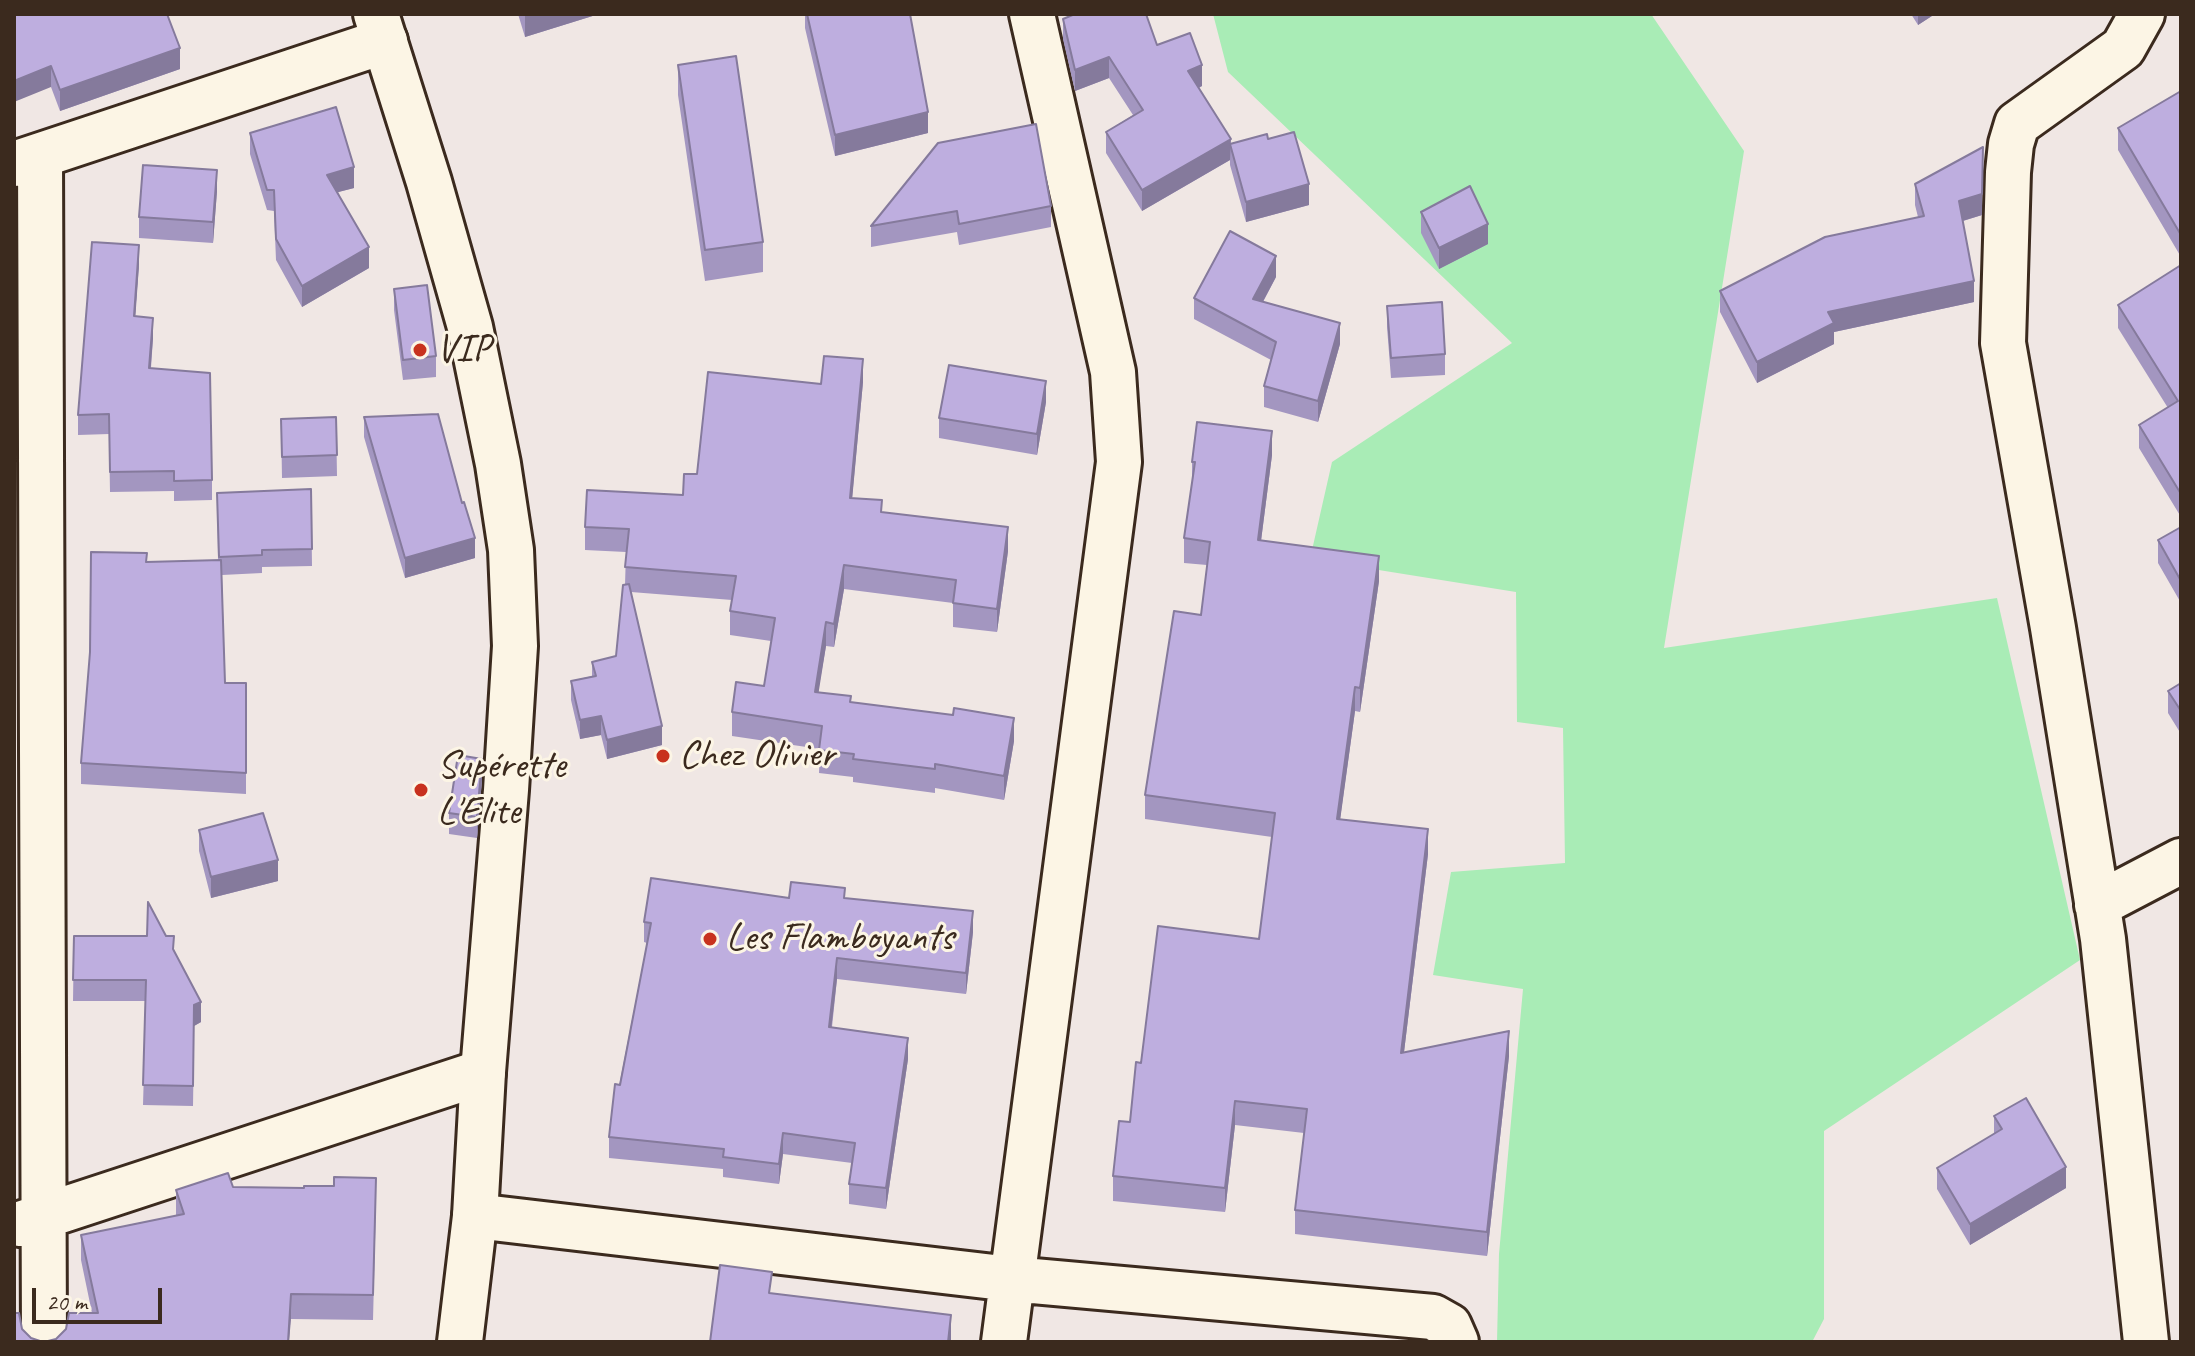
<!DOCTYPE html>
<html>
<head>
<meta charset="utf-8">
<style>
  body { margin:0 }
  #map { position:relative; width:2195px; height:1356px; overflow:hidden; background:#f0e7e4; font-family:Caveat,sans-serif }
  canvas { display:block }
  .frame { position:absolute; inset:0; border:16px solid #3b2a1e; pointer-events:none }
  .scale { position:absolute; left:32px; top:1288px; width:130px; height:36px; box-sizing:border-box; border:4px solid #3b2a1e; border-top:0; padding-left:10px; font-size:24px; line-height:28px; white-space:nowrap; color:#3b2a1e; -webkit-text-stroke:6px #fcf5e5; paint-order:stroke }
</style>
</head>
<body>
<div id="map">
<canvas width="2195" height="1356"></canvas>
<div class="frame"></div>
<div class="scale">20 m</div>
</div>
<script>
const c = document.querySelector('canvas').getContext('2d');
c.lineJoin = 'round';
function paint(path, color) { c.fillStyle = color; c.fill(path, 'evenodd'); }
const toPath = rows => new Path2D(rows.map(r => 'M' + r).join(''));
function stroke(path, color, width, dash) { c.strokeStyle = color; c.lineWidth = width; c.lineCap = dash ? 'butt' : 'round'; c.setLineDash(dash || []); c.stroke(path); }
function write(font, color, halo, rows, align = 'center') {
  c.font = font + ' Caveat,sans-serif'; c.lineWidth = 6; c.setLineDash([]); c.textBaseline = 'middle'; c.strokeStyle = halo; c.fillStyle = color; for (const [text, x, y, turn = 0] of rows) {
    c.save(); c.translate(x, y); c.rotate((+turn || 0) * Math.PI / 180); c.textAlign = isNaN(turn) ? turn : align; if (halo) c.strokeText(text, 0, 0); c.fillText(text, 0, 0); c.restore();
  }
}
paint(toPath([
  [1213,14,1651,14,1744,151,1664,648,1997,598,2080,960,1824,1131,1824,1319,1812,1342,1497,1342,1499,1254,1523,989,1433,975,1451,872,1565,863,1563,728,1517,722,1516,592,1310,559,1332,462,1512,343,1228,72]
]), '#a9ecb6');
const minor = toPath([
  [2142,14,2123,48,2017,124,2011,144,2008,172,2003,343,2053,628,2103,939,2146,1342],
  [40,156,44,1342],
  [14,164,385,41],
  [2097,905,2181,861],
  [475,1216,1011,1279,1433,1317,1449,1326,1456,1342],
  [20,1224,483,1072],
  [1004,1342,1119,462,1113,372,1032,14]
]);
const tertiary = toPath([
  [376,14,429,182,470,327,498,464,511,550,515,646,506,790,483,1072,475,1216,460,1342]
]);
stroke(minor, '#3b2a1e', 50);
stroke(tertiary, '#3b2a1e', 50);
stroke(minor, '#fcf5e5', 44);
stroke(tertiary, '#fcf5e5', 44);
paint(toPath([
  [518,14,599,14,525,37],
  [805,14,910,14,928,133,835,156,805,28],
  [1911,14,1935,14,1918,25],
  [14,15,180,69,60,111,51,87],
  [1063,19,1157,45,1202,86,1199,88,1231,144,1268,139,1309,205,1246,222,1230,165,1230,160,1142,211,1106,153,1106,132,1133,115,1109,78,1075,91,1063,39],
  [678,65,763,242,763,272,705,281,678,95],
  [2181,91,2181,257,2118,150,2118,128],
  [250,133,354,188,338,192,369,268,302,307,276,260,274,211,267,210,250,154],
  [938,143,1051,206,1051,227,959,245,957,232,871,247,871,226],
  [1915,184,1982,215,1963,221,1974,302,1834,332,1834,344,1757,383,1720,312,1720,291,1918,217,1915,205],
  [217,191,213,243,139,238,139,217],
  [1421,212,1488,244,1439,269,1421,233],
  [139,265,135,316,153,338,151,368,212,480,212,500,174,501,174,491,110,492,109,434,78,435,78,415],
  [2181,265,2181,517,2139,448,2139,425,2168,408,2118,328,2118,305],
  [1276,277,1263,302,1340,344,1318,422,1264,407,1264,386,1271,360,1194,319,1194,298],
  [394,289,436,356,436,377,403,380,394,310],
  [1387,306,1445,354,1445,375,1391,378,1387,327],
  [863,382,852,498,882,512,1008,551,997,632,953,627,953,603,844,589,834,647,826,646,818,692,851,702,1014,741,1004,800,935,788,935,793,853,782,853,777,819,773,820,749,732,736,732,712,764,686,771,641,730,635,730,611,732,600,631,592,662,745,607,759,601,735,580,739,571,700,571,681,592,676,592,662,616,656,625,585,626,552,585,550,585,527,683,495,697,474,821,384],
  [1046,402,1037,455,939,438,939,418],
  [336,417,337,476,282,478,281,419],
  [364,417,475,558,405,578,364,437],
  [1272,455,1261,541,1379,581,1360,712,1355,711,1340,819,1428,854,1404,1052,1509,1056,1487,1256,1295,1234,1295,1210,1304,1133,1235,1125,1225,1212,1113,1201,1113,1176,1130,1122,1141,1063,1259,939,1272,837,1145,819,1145,795,1201,615,1207,565,1184,563,1184,538,1192,483,1192,462],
  [311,489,312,566,262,567,262,573,222,575,225,683,246,683,246,794,81,784,81,763,90,652,146,562,218,560,217,493],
  [2181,527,2181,603,2158,563,2158,540],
  [2181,683,2181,734,2168,713,2168,691],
  [482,780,477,838,449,834,449,813],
  [199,830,278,881,211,898,199,851],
  [789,898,845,898,973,932,966,994,837,979,832,1027,908,1059,886,1209,849,1204,849,1184,852,1163,783,1154,779,1184,723,1177,723,1169,609,1158,609,1137,647,943,644,942,644,922],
  [74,936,174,950,201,1022,194,1026,193,1106,143,1105,146,1001,73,1001],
  [1994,1116,2066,1188,1970,1245,1937,1189,1937,1168,1994,1134],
  [233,1187,376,1202,373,1320,291,1319,56,1339,92,1313,81,1260,81,1235,176,1216,176,1190]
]), '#a396c0');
paint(toPath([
  [525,14,599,14,525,37],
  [1918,14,1935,14,1918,25],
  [180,48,180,69,60,111,60,90],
  [1109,57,1109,78,1075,91,1075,70],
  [1202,65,1202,86,1188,92,1188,71],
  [51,66,51,87,14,102,14,81],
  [928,112,928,133,835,156,835,135],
  [1231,139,1230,160,1142,211,1142,190],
  [1983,147,1982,215,1959,222,1959,201],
  [354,167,354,188,327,195,327,175],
  [217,170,217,191,213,243,213,222],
  [1309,184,1309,205,1246,222,1246,202],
  [1488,224,1488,244,1439,269,1439,248],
  [139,245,139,265,134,336,134,316],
  [369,247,369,268,302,307,302,286],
  [1276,256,1276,277,1253,320,1253,299],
  [1974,281,1974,302,1834,332,1834,344,1757,383,1757,362,1828,312],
  [153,318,153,338,149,388,149,368],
  [1340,323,1340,344,1318,422,1318,401],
  [863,359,863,382,850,522,850,498],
  [1046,381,1046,402,1037,455,1037,434],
  [1272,431,1272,455,1258,564,1258,540],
  [1008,527,1008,551,997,632,997,609],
  [475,538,475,558,405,578,405,558],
  [1379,556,1379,581,1360,712,1360,688],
  [844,565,844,589,834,647,834,624],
  [826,622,826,646,815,715,815,692],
  [1355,687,1355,711,1337,843,1337,819],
  [601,716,601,735,580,739,580,720],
  [1014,718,1014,741,1004,800,1004,776],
  [662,726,662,745,607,759,607,740],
  [482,759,482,780,477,838,477,817],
  [1428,829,1428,854,1401,1077,1401,1053],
  [278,860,278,881,211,898,211,877],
  [973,911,973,932,966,994,966,973],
  [837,958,837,979,829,1047,829,1027],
  [201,1002,201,1022,194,1026,193,1106,194,1005],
  [1509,1031,1509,1056,1487,1256,1487,1232],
  [908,1038,908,1059,886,1209,886,1188],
  [1235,1101,1235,1125,1225,1212,1225,1188],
  [783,1133,783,1154,779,1184,779,1164],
  [2066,1167,2066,1188,1970,1245,1970,1224],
  [291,1294,291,1319,289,1342,288,1342],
  [951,1315,951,1342,948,1342]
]), '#857a9c');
const building = toPath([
  [16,14,167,14,180,48,60,90,51,66,14,81,14,15,16,14],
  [807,14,910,14,928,112,835,135,807,14],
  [1075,14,1146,14,1157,45,1190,33,1202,65,1188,71,1231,139,1142,190,1106,132,1143,110,1109,57,1075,70,1063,19,1075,14],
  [736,56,763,242,705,250,678,65,736,56],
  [2181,91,2181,235,2118,128,2181,91],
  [336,107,354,167,327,175,369,247,302,286,276,239,274,190,267,190,250,133,336,107],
  [1036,124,1051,206,959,224,957,211,871,226,938,143,1036,124],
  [1294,132,1309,184,1246,202,1230,144,1267,134,1268,139,1294,132],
  [1983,147,1982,194,1959,201,1974,281,1828,312,1834,323,1757,362,1720,291,1825,237,1924,216,1915,184,1983,147],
  [143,165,217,170,213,222,139,217,143,165],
  [1470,186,1488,224,1439,248,1421,212,1470,186],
  [1230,231,1276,256,1253,299,1340,323,1318,401,1264,386,1276,342,1194,298,1230,231],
  [92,242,139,245,134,316,153,318,149,368,210,373,212,480,174,481,174,471,110,472,109,414,78,415,92,242],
  [2181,265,2181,494,2139,425,2178,401,2118,305,2181,265],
  [427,285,436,356,403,360,394,289,427,285],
  [1442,302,1445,354,1391,358,1387,306,1442,302],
  [824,356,863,359,850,498,882,500,881,512,1008,527,997,609,953,603,956,580,844,565,834,624,826,622,815,692,851,696,850,702,953,715,954,708,1014,718,1004,776,935,764,935,769,853,759,854,754,819,750,822,726,732,712,736,682,764,686,775,618,730,611,736,576,625,567,629,529,585,527,587,490,683,495,684,474,697,474,708,372,821,384,824,356],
  [949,365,1046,381,1037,434,939,418,949,365],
  [438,414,462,503,464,502,475,538,405,558,364,417,438,414],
  [336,417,337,455,282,457,281,419,336,417],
  [1197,422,1272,431,1258,540,1379,556,1360,688,1355,687,1337,819,1428,829,1401,1053,1509,1031,1487,1232,1295,1210,1307,1109,1235,1101,1225,1188,1113,1176,1119,1121,1130,1122,1136,1062,1141,1063,1158,926,1259,939,1275,813,1145,795,1174,611,1201,615,1210,542,1184,538,1195,462,1192,462,1197,422],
  [311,489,312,549,262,550,262,555,219,557,217,493,311,489],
  [2181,527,2181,581,2158,540,2181,527],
  [91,552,147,553,146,562,221,560,225,683,246,683,246,773,81,763,90,652,91,552],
  [629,584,662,726,607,740,601,716,580,720,571,681,596,676,592,662,616,656,623,585,629,584],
  [2181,683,2181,711,2168,691,2181,683],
  [458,755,482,759,477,817,449,813,458,755],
  [263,813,278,860,211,877,199,830,263,813],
  [651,878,789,898,791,882,845,888,844,898,973,911,966,973,837,958,829,1027,908,1038,886,1188,849,1184,855,1143,783,1133,779,1164,723,1157,724,1149,609,1137,615,1084,620,1085,651,923,644,922,651,878],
  [148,902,166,936,174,936,173,949,201,1002,194,1005,193,1086,143,1085,146,980,73,980,74,936,147,936,148,902],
  [2026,1098,2066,1167,1970,1224,1937,1168,2002,1129,1994,1116,2026,1098],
  [228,1173,233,1187,304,1188,304,1186,334,1186,334,1177,376,1178,373,1295,291,1294,288,1342,44,1342,56,1339,66,1329,69,1313,98,1313,81,1235,184,1214,176,1190,228,1173],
  [720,1265,772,1272,769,1293,951,1315,948,1342,710,1342,720,1265],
  [14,1313,19,1313,22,1329,31,1338,43,1342,14,1342,14,1313]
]);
paint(building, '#beaedf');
stroke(building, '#857a9c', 2);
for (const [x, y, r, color] of [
  [420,350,8,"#c8321e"],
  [663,756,8,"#c8321e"],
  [421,790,8,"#c8321e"],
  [710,939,8,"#c8321e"]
]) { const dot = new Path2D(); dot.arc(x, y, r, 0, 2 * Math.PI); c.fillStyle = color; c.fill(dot); stroke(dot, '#fcf5e5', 3); }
write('40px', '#3b2a1e', '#fcf5e5', [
  ["VIP",436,350],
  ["Chez Olivier",679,756],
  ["Supérette",437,767],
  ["L'Elite",437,813],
  ["Les Flamboyants",726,939]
], 'left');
</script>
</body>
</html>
